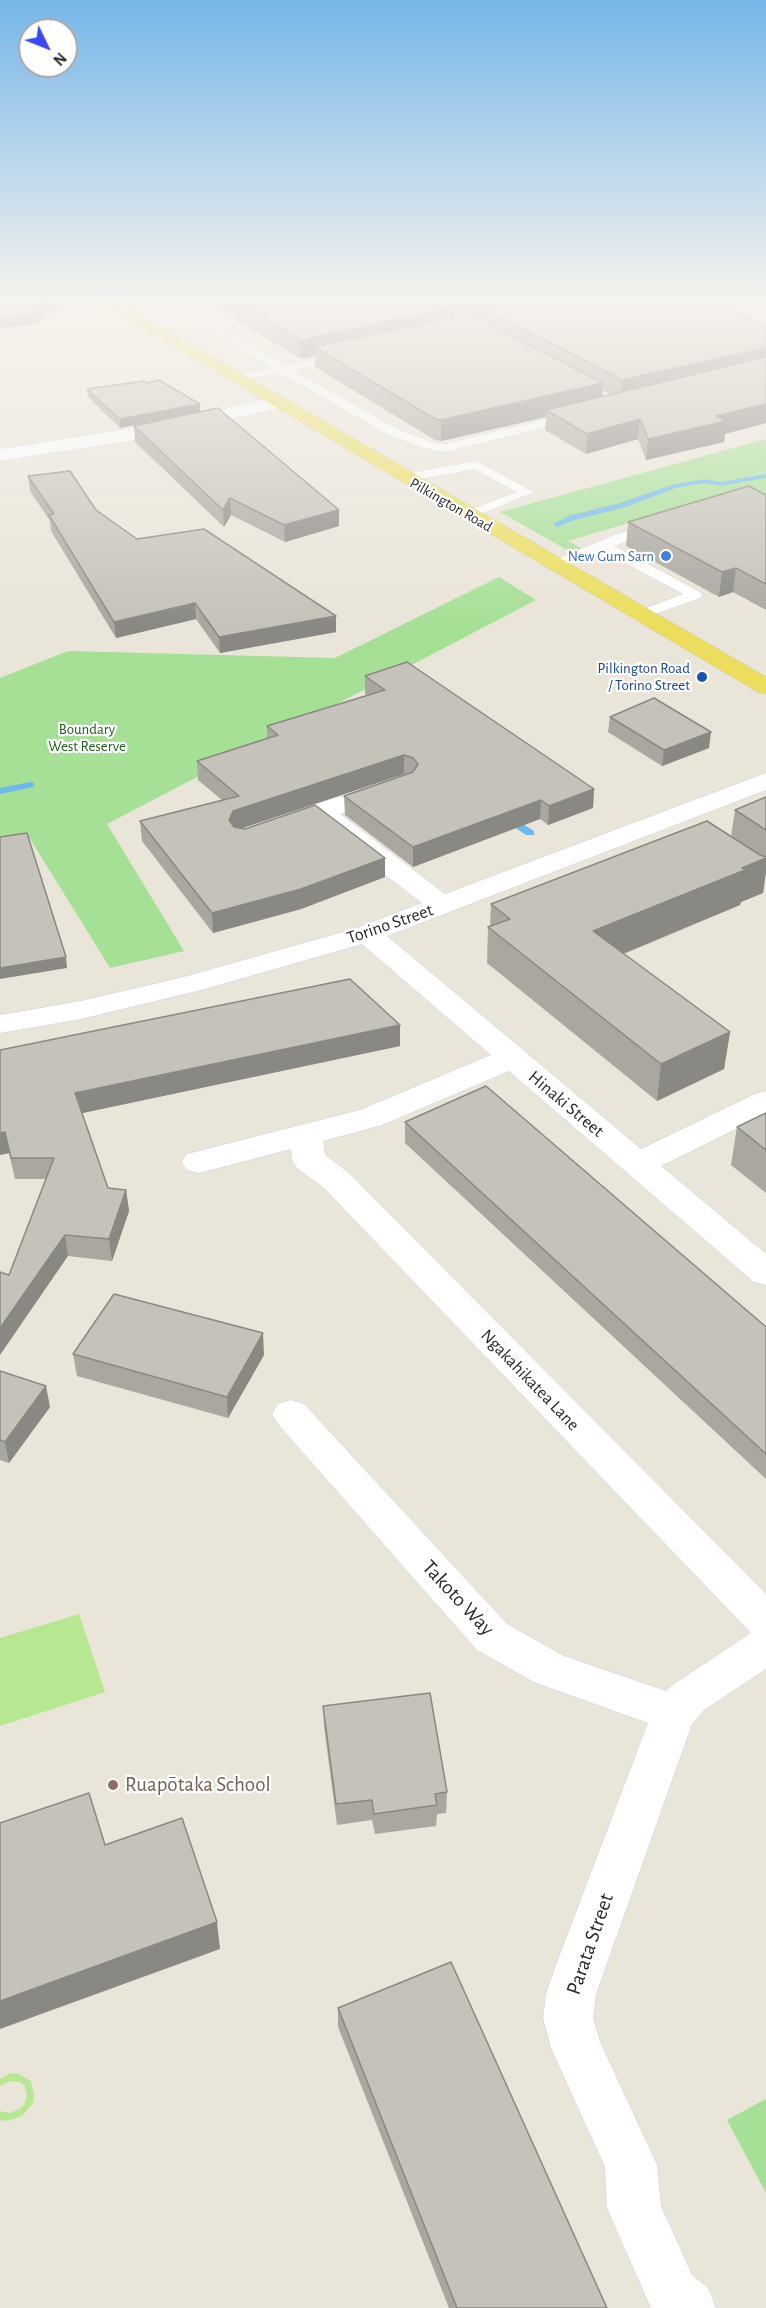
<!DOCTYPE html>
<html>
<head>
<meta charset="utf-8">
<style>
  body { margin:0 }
  #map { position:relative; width:766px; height:2308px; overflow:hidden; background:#eae5d9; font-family:"Alegreya Sans",sans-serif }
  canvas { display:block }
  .north { position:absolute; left:18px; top:18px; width:60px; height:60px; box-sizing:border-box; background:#fff; border:2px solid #a9a9a9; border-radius:50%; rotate:133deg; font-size:16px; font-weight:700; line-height:24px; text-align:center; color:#282828 }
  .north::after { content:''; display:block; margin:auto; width:21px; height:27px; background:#3c46f4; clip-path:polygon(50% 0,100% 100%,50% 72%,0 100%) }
</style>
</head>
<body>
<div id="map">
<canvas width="766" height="2308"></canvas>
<div class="north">N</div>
</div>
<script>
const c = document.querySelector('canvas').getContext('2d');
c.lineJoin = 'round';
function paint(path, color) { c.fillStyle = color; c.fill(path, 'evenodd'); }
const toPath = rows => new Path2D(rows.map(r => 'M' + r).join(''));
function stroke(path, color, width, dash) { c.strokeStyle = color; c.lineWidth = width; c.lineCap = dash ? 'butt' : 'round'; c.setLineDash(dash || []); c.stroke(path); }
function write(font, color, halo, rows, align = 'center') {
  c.font = font + ' "Alegreya Sans",sans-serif'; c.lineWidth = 4.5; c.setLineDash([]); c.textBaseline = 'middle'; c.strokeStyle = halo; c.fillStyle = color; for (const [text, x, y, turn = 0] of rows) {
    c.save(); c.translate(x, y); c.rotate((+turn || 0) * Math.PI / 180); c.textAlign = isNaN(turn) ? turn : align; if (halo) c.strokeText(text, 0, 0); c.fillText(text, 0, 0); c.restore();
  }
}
paint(toPath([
  [766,439,766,497,746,488,568,541,583,549,567,550,500,512],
  [499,577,536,600,107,824,184,951,110,968,27,834,0,839,0,678,68,651,335,658],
  [766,2099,766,2193,727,2120]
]), '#a6e096');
paint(toPath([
  [79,1614,105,1692,0,1726,0,1638],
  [11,2073,19,2074,31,2081,34,2095,33,2103,22,2116,8,2121,0,2120,0,2111,9,2113,20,2109,24,2105,27,2094,24,2085,20,2082,10,2081,0,2086,0,2079]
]), '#b8e792');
paint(toPath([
  [766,474,766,478,721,486,705,483,676,488,626,507,574,520,557,527,553,524,568,516,620,503,674,484,705,479,721,482,766,474],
  [30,782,34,783,34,787,0,794,0,788,30,782],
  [505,813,534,831,534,835,526,835,501,818,500,816,505,813]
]), '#6eb9eb');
const service = toPath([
  [168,302,181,302,283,365,345,354,345,358,292,370,397,429,431,442,445,444,572,413,578,417,576,420,445,452,424,448,389,435,280,373,232,381,232,377,271,368,168,302],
  [753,302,766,302,766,309,754,304,753,302],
  [476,461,534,492,469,519,464,518,462,515,464,512,517,492,474,469,405,482,399,478,405,474,476,461],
  [655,523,662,527,660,530,614,546,700,592,702,595,700,598,641,619,634,615,636,612,683,594,603,551,560,568,555,569,548,565,550,562,614,535,655,523]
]);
const minor = toPath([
  [277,397,284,399,286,403,284,407,153,437,0,461,0,449,153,425,277,397],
  [766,773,766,790,387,936,641,1149,755,1094,766,1091,766,1114,661,1166,766,1254,766,1285,754,1282,509,1071,382,1125,323,1141,325,1155,348,1172,766,1594,766,1669,704,1710,692,1724,596,1994,593,2018,600,2042,657,2165,661,2206,692,2275,708,2288,716,2308,651,2308,607,2208,605,2167,551,2048,543,2018,546,1994,556,1965,648,1723,534,1682,477,1650,278,1424,272,1414,278,1404,291,1400,304,1404,507,1624,564,1656,666,1691,674,1684,751,1633,324,1188,297,1168,292,1160,291,1149,199,1173,187,1170,182,1162,187,1154,360,1110,491,1055,362,944,201,990,81,1019,0,1033,0,1015,81,1001,184,977,357,928,422,903,311,818,307,812,311,806,378,784,387,782,396,784,400,790,396,796,340,814,445,894,766,773]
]);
const primary = toPath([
  [98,302,118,302,766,677,766,694,758,692,98,302]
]);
stroke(service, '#cfd0e1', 1);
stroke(minor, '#cfd0e1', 1);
stroke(primary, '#c7c7c7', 1);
paint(service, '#fff');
paint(minor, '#fff');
paint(primary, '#ecde5c');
paint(toPath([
  [206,302,713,302,725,434,724,442,646,460,638,439,586,454,545,430,546,417,441,441,435,440,315,367,315,356,301,359],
  [455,313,461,316,455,318],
  [488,319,488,324,481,321],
  [603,390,610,394,602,396],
  [147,383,120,428,88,397,87,389],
  [134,426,339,526,285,542,231,515,224,527,135,442],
  [28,476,96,510,137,539,336,632,220,653,196,619,116,638,51,531,50,521,30,491],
  [766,495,766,610,733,592,719,597,626,546,628,522],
  [365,676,594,789,593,808,548,825,540,819,413,867,345,815,344,796,406,775,404,774,242,828,385,877,301,909,213,933,142,841,140,821,222,800,198,780,197,761,267,738,267,726,367,695,365,694],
  [610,717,709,748,662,766,608,732],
  [766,797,766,871,763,893,741,902,740,905,624,954,730,1032,724,1069,657,1101,487,963,488,927,490,927,491,904,731,837,735,810],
  [400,1025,400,1046,82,1113,108,1188,126,1190,129,1211,112,1261,68,1256,9,1275,46,1179,15,1179,9,1153,0,1155,0,1050],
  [766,1113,766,1193,731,1165,737,1127],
  [405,1122,766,1327,766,1479,405,1143],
  [73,1354,264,1355,228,1418,77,1376],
  [0,1371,50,1407,9,1463,0,1460],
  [323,1706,447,1792,446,1813,437,1814,436,1826,375,1834,372,1820,337,1825,324,1726],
  [338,2008,607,2308,449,2308,338,2027]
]), '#a9a79f');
paint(toPath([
  [49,302,56,302,57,311,46,314,47,317,40,319,40,324,0,328,0,317,33,309,41,304],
  [480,302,564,302,488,311,488,319,472,323,473,304],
  [455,307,455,326,314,347,315,356,301,359,300,340],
  [766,348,766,367,620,400,622,380],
  [603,383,602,404,546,410,546,417,441,441,441,420],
  [200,404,200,412,120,428,120,419],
  [766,404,766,423,725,434,724,442,646,460,648,439,716,416],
  [640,419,638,439,586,454,587,434],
  [230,498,231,515,224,527,223,510],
  [339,510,339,526,285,542,284,525],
  [736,568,733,592,719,597,722,572],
  [195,603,196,619,116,638,114,622],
  [336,616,336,632,220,653,219,637],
  [711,732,709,748,662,766,664,750],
  [404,755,404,774,234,831,229,820,233,811],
  [594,789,593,808,548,825,549,806],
  [541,800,540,819,413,867,413,847],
  [385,858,385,877,301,909,213,933,212,913],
  [766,858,766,871,763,893,741,902,740,905,590,967,593,931],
  [66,957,67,968,0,979,0,968],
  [400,1025,400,1046,78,1114,75,1093],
  [730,1032,724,1069,657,1101,661,1064],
  [5,1132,9,1153,0,1155,0,1133],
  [126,1190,129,1211,112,1261,109,1239],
  [65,1235,68,1256,0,1355,0,1328],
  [263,1333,264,1355,228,1418,227,1397],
  [46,1386,50,1407,9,1463,5,1442],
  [217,1922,220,1949,0,2029,0,2001]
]), '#8a8882');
const building = toPath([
  [0,302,49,302,41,304,45,307,33,309,39,313,0,317,0,302],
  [237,302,446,302,455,307,300,340,237,302],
  [526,302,713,302,766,326,766,348,622,380,488,311,526,302],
  [469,315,603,383,441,420,435,419,314,347,469,315],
  [766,357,766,404,716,416,726,421,648,439,640,419,587,434,546,410,766,357],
  [159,380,200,404,120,419,87,389,144,381,147,383,159,380],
  [218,408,339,510,284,525,230,498,223,510,134,426,218,408],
  [70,471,96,510,137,539,204,529,336,616,219,637,195,603,114,622,49,515,54,514,28,476,70,471],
  [749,486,766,495,766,584,736,568,722,572,628,522,749,486],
  [407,662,594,789,549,806,541,800,413,847,344,796,413,772,418,764,413,758,404,755,233,811,229,820,234,827,245,829,315,805,385,858,301,889,212,913,140,821,239,796,197,761,278,735,267,726,385,690,365,676,407,662],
  [654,698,711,732,664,750,610,717,654,698],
  [766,797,766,830,735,810,766,797],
  [707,821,760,855,766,857,766,858,742,868,745,870,593,931,730,1032,661,1064,488,927,510,919,491,904,707,821],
  [27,833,66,957,0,968,0,837,27,833],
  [350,979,400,1025,75,1093,108,1188,126,1190,109,1239,65,1235,0,1328,0,1272,9,1275,54,1158,11,1158,5,1132,0,1133,0,1050,350,979],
  [486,1086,766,1327,766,1454,405,1122,486,1086],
  [766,1113,766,1150,737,1127,766,1113],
  [114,1294,263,1333,227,1397,73,1354,114,1294],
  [0,1371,46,1386,5,1442,0,1440,0,1371],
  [430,1693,447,1792,435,1794,437,1805,374,1814,372,1800,336,1804,323,1706,430,1693],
  [89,1793,105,1845,182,1818,217,1922,0,2001,0,1823,89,1793],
  [451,1962,607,2308,457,2308,338,2008,451,1962]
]);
paint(building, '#c5c2b9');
stroke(building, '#8a8882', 1.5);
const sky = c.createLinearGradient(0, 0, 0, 625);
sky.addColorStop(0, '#77b6e9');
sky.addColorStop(0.48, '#f6f3ee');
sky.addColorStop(1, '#f6f3ee00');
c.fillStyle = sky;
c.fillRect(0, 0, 766, 625);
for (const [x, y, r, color] of [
  [666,556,6,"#3f7fe0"],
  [702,677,6,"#1a4fb4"],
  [113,1785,6,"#8d6e63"]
]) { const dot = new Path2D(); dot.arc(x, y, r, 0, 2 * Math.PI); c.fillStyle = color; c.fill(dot); stroke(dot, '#fff', 2); }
write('15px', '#282828', '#fff', [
  ["Pilkington Road",451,505,30]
]);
write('15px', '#366cbe', '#fff', [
  ["New Gum Sarn",654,556]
], 'right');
write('15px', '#164399', '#fff', [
  ["Pilkington Road",690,668],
  ["/ Torino Street",690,685]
], 'right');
write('15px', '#20611b', '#fff', [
  ["Boundary",87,729],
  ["West Reserve",87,746]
]);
write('18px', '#282828', '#fff', [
  ["Torino Street",390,924,-19],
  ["Hinaki Street",566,1104,40],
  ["Ngakahikatea Lane",530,1380,46]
]);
write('21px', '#282828', '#fff', [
  ["Takoto Way",458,1598,47],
  ["Parata Street",590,1944,-71]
]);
write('21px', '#785e54', '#fff', [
  ["Ruapōtaka School",125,1785]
], 'left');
</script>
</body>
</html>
